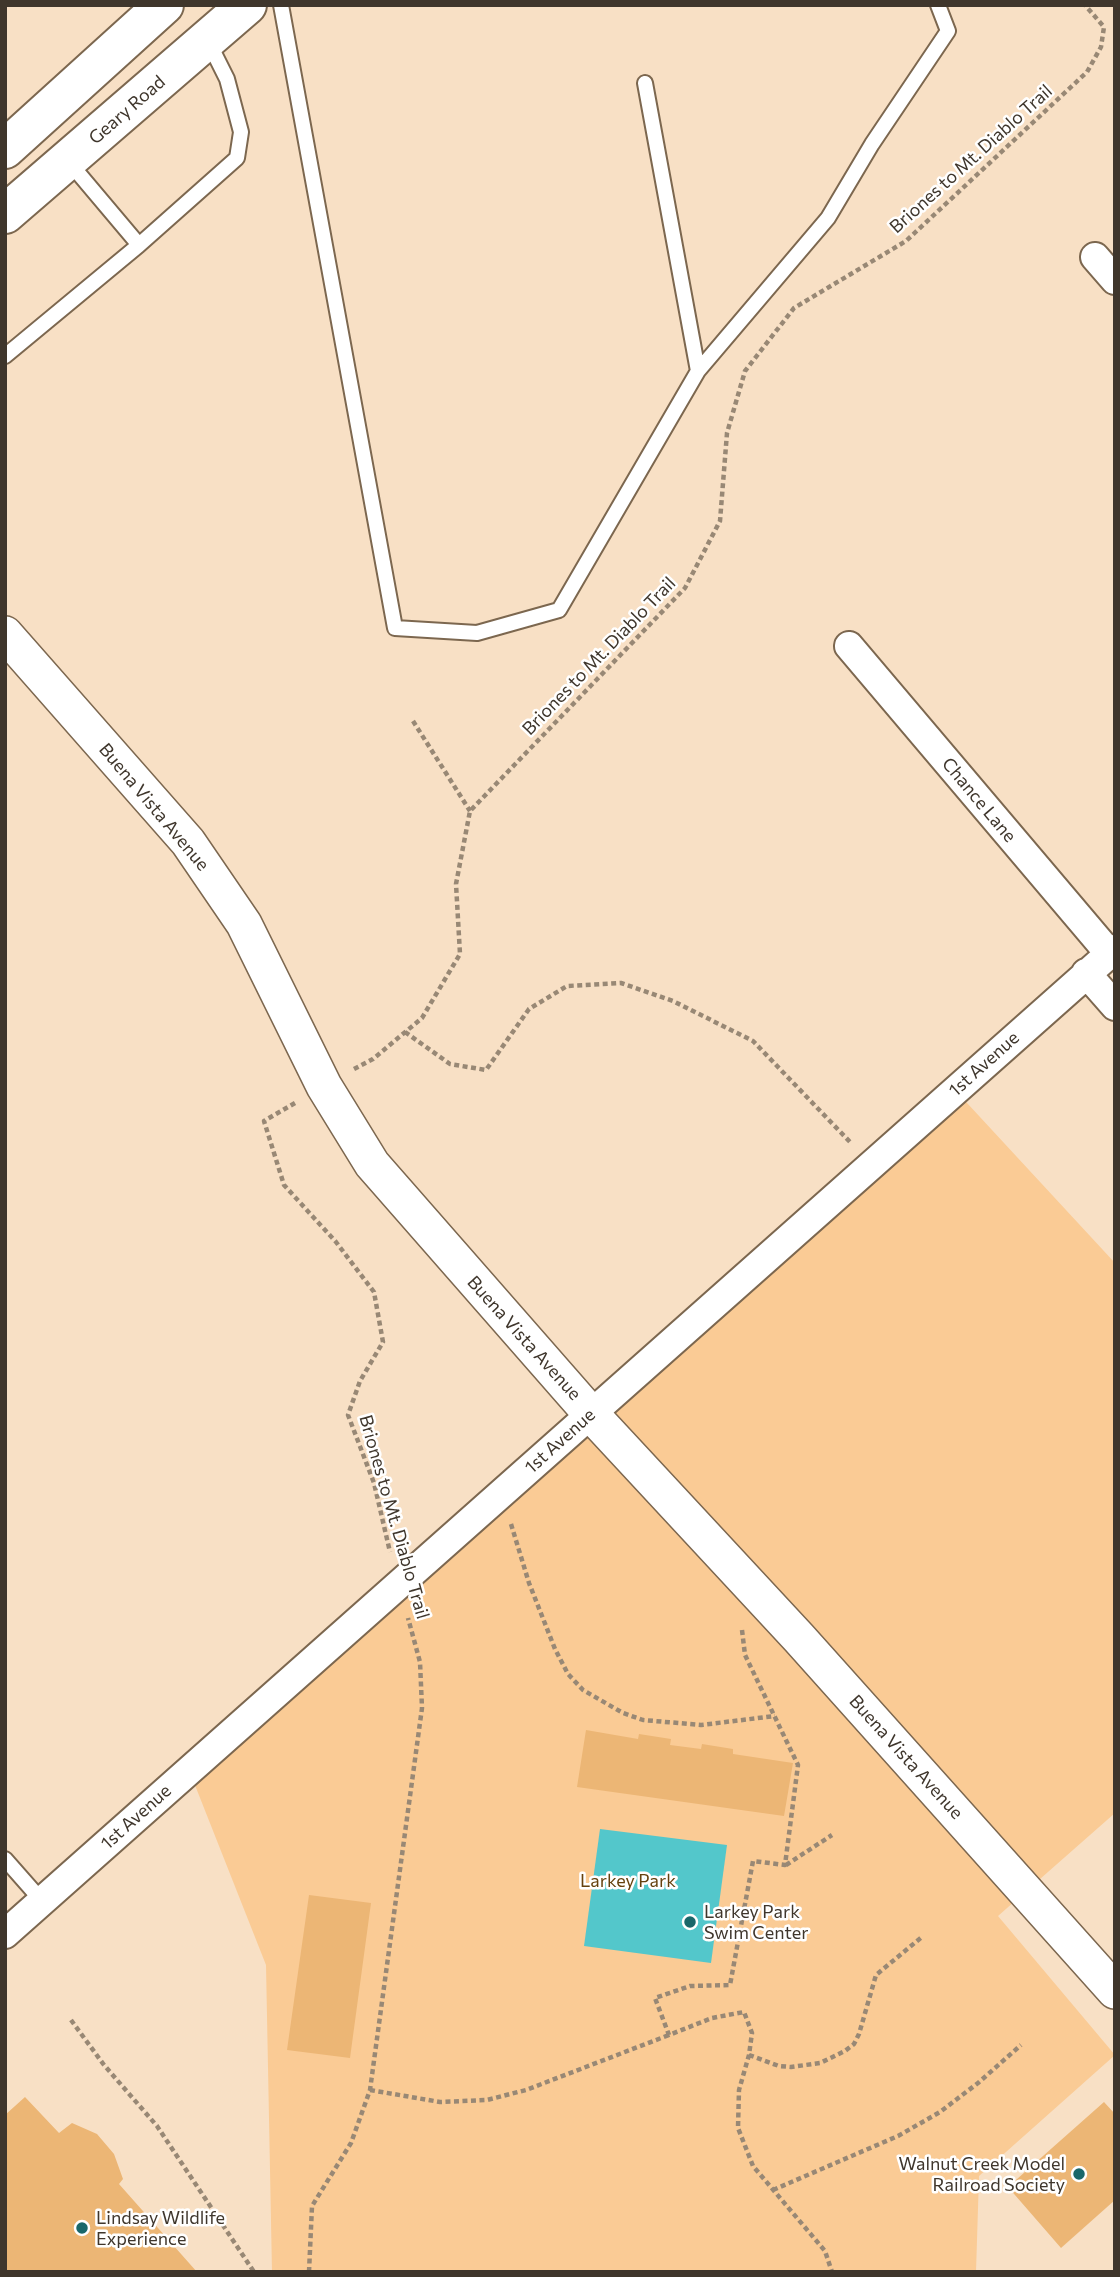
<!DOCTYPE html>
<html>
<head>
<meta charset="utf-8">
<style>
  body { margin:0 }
  #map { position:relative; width:1120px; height:2277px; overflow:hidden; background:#f8e0c5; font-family:Commissioner,sans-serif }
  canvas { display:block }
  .frame { position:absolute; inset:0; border:7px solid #3f362c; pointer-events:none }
</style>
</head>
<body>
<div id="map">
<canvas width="1120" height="2277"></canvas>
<div class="frame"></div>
</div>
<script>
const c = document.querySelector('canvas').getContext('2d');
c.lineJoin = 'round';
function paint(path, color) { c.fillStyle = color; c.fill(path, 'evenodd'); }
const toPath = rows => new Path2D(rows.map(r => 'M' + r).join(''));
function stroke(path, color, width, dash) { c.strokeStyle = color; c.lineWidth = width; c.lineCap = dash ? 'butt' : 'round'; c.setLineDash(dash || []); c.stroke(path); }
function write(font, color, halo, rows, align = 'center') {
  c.font = font + ' Commissioner,sans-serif'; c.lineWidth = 5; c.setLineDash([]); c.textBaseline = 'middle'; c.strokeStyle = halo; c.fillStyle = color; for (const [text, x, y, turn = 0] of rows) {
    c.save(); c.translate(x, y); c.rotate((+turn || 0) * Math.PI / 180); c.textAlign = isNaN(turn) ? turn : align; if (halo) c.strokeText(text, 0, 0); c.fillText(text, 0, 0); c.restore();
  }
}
paint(toPath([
  [955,1090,1115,1263,1115,1813,998,1916,1115,2055,979,2176,976,2272,272,2272,266,1965,189,1770]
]), '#facb95');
paint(toPath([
  [600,1829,727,1845,711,1963,584,1946]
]), '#53c7cb');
paint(toPath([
  [586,1730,638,1739,639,1734,671,1739,670,1745,701,1749,702,1744,733,1749,733,1754,793,1763,784,1816,577,1787],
  [309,1895,371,1903,350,2058,287,2050],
  [25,2097,59,2133,72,2123,97,2134,114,2154,123,2179,119,2184,197,2272,5,2272,5,2115],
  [1104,2102,1115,2114,1115,2200,1061,2248,1008,2187]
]), '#ecb675');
const service = toPath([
  [281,5,395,628,477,633,559,610,698,371,828,218,872,144,948,31,938,5],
  [645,83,698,371],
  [139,245,237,158,241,132,227,79,208,41],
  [5,356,139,245,69,162],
  [5,1859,42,1901]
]);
const minor = toPath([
  [1095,257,1115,280],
  [849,646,1109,953],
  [1086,973,1115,1006],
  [5,1934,1115,949]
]);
const tertiary = toPath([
  [5,634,188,842,244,924,324,1086,372,1164,591,1414,799,1638,1115,1991]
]);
const secondary = toPath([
  [5,149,164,5],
  [5,214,247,5]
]);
stroke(service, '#7c674f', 18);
stroke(minor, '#7c674f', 32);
stroke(tertiary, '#7c674f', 38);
stroke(secondary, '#7c674f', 42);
stroke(toPath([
  [413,721,470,811],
  [405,1032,450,1064,486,1070,529,1009,567,986,621,983,673,1001,753,1041,852,1144],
  [354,1069,373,1059,422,1018,460,954,456,884,470,811,685,588,720,521,727,433,745,371,794,308,906,241,1087,72,1101,47,1104,27,1085,5],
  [295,1103,264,1121,284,1185,336,1242,374,1292,383,1342,360,1381,348,1415,374,1483,390,1552],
  [511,1524,529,1583,555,1649,568,1674,583,1690,623,1713,643,1720,701,1725,775,1716],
  [742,1630,745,1655,798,1765,785,1865,753,1861,730,1985,690,1986,655,1998,669,2035,712,2018,744,2012,752,2033,749,2055,739,2090,738,2128,753,2166,825,2251,832,2272],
  [786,1865,832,1835],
  [71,2020,104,2065,157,2126,254,2272],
  [749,2055,779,2066,791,2067,820,2063,845,2051,854,2044,859,2034,876,1975,923,1936],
  [370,2090,440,2102,487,2100,526,2090,669,2035],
  [773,2190,898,2136,940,2112,978,2083,1021,2045],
  [309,2272,312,2206,351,2143,370,2090,422,1708,420,1662,408,1618]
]), '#988875', 4.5, [5, 3.5]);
stroke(service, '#fff', 14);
stroke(minor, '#fff', 28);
stroke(tertiary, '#fff', 35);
stroke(secondary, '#fff', 38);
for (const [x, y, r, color] of [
  [690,1922,7,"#19676a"],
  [1079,2174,7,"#19676a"],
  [82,2228,7,"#19676a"]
]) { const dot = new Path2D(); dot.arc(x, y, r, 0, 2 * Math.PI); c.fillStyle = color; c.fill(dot); stroke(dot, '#fff', 2.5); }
write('18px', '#3f362c', '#fff', [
  ["Geary Road",127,110,-41],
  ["Briones to Mt. Diablo Trail",971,159,-42],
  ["Briones to Mt. Diablo Trail",599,656,-46],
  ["Chance Lane",979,800,50],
  ["Buena Vista Avenue",154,807,50],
  ["1st Avenue",984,1064,-42],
  ["Buena Vista Avenue",524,1338,48],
  ["1st Avenue",560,1441,-42],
  ["Briones to Mt. Diablo Trail",394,1517,74],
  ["Buena Vista Avenue",906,1757,48],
  ["1st Avenue",136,1817,-42]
]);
write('18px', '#66420f', '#fff', [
  ["Larkey Park",628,1881]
]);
write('18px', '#3f362c', '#fff', [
  ["Larkey Park",704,1912],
  ["Swim Center",704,1933],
  ["Walnut Creek Model",1065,2164,"right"],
  ["Railroad Society",1065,2185,"right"],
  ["Lindsay Wildlife",96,2218],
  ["Experience",96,2239]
], 'left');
</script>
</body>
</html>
